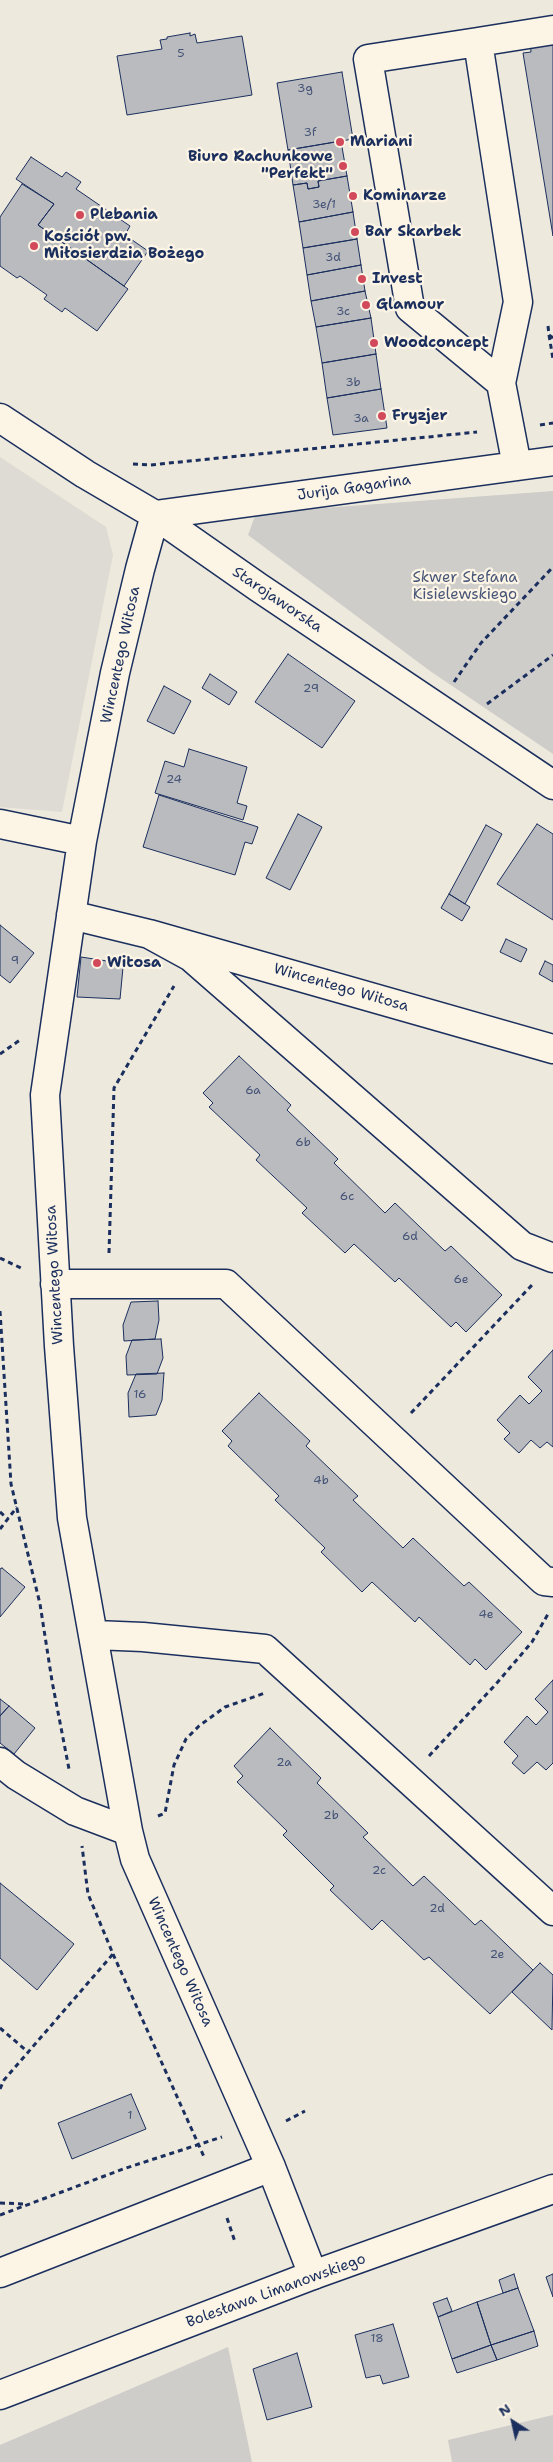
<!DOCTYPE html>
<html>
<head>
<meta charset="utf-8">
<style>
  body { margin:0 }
  #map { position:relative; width:553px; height:2462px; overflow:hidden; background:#eee9dd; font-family:"Shantell Sans",sans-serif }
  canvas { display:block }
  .north { position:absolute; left:488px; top:2397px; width:50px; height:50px; -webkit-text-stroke:4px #fcf5e5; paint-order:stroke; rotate:325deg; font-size:14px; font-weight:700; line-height:20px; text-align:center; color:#1b2f5e }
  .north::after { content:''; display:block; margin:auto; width:18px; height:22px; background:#1b2f5e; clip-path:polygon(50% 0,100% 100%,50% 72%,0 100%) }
</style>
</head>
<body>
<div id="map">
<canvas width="553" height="2462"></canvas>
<div class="north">N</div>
</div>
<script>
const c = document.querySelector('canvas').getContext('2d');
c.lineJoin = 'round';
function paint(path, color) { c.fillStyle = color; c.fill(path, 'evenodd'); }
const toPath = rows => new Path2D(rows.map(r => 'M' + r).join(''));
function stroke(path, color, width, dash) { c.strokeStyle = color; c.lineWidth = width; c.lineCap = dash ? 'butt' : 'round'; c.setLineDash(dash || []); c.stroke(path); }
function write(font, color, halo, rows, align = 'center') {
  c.font = font + ' "Shantell Sans",sans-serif'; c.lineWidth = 4.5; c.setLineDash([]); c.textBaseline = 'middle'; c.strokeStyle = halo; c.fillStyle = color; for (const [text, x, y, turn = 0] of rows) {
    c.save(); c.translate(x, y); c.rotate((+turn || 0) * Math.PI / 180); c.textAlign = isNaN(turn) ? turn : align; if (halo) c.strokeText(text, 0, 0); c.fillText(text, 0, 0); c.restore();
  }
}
paint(toPath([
  [0,457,106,527,113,555,62,812,0,807]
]), '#dedbd4');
paint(toPath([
  [553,491,553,754,430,671,248,535,256,513],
  [228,2347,252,2462,0,2462,0,2445],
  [553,2415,553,2462,452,2462,448,2440]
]), '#cfcdca');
const building = toPath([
  [190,33,190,36,195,34,197,43,242,36,252,95,127,115,117,56,162,49,160,40,167,39,167,37,190,33],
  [553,36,553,236,523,53,531,52,530,40,553,36],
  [342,72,353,139,288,150,277,83,342,72],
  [341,141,347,176,318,181,319,187,308,189,307,183,293,185,288,150,341,141],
  [31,157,62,177,66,172,81,182,76,189,130,226,125,235,148,251,124,286,38,225,54,204,16,179,31,157],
  [347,176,353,212,299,222,293,185,307,183,308,189,319,187,318,181,347,176],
  [22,184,54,204,38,225,128,289,97,331,65,308,62,312,44,299,47,295,20,276,17,278,0,266,0,217,22,184],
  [353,212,357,239,303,248,299,222,353,212],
  [357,239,361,265,307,275,303,248,357,239],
  [361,265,365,291,311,301,307,275,361,265],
  [365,291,371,318,316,327,311,301,365,291],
  [371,318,376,354,322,363,316,327,371,318],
  [376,354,381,389,327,398,322,363,376,354],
  [381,389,387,428,333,435,327,398,381,389],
  [288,654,355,701,322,748,255,702,288,654],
  [210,674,237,692,229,705,202,688,210,674],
  [164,686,191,701,174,734,147,721,164,686],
  [189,749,247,767,237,803,247,806,243,820,155,793,165,761,184,767,189,749],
  [159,795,258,827,252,844,245,842,235,875,143,847,159,795],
  [298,814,322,827,290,890,266,878,298,814],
  [537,824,553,834,553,920,497,884,537,824],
  [486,825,502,834,465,904,449,894,486,825],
  [449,894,470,907,462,921,441,908,449,894],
  [0,925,34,953,10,983,0,975,0,925],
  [506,939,527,949,521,962,500,952,506,939],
  [107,956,124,957,120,999,77,997,81,957,107,961,107,956],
  [545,961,553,965,553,982,539,974,545,961],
  [239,1056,291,1105,287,1110,338,1159,334,1163,385,1213,395,1203,445,1251,451,1246,502,1295,466,1332,456,1322,451,1327,399,1278,395,1282,354,1244,345,1253,302,1213,307,1208,256,1160,260,1155,209,1107,213,1103,203,1093,239,1056],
  [158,1301,159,1320,155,1339,124,1341,123,1325,131,1302,158,1301],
  [161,1339,163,1358,157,1374,127,1375,126,1356,132,1340,161,1339],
  [553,1350,553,1447,547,1442,540,1448,531,1440,519,1453,504,1439,510,1433,497,1420,520,1395,529,1404,542,1391,528,1377,553,1350],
  [164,1373,162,1400,156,1415,129,1417,128,1393,136,1374,164,1373],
  [259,1393,310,1441,306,1446,358,1496,353,1500,403,1548,413,1538,464,1586,469,1582,522,1632,486,1670,475,1659,470,1665,419,1617,415,1622,372,1582,362,1592,321,1552,325,1548,275,1500,279,1496,228,1446,232,1441,222,1431,259,1393],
  [2,1568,25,1587,0,1617,0,1569,2,1568],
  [553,1680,553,1763,546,1770,537,1762,524,1774,512,1763,518,1756,504,1742,527,1716,536,1725,548,1712,535,1699,553,1680],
  [0,1699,9,1706,0,1716,0,1699],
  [9,1706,35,1728,14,1754,0,1743,0,1716,9,1706],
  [270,1728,321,1778,317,1783,368,1833,363,1837,413,1886,424,1876,475,1925,481,1920,533,1970,490,2014,429,1957,424,1960,382,1920,372,1930,330,1890,334,1886,283,1835,287,1831,237,1782,243,1776,234,1766,270,1728],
  [0,1883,74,1944,37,1990,0,1958,0,1883],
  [540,1963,553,1975,552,2030,512,1992,540,1963],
  [131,2094,146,2129,72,2159,58,2123,131,2094],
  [514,2274,518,2288,503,2293,499,2280,514,2274],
  [553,2274,553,2297,546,2277,553,2274],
  [518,2288,534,2331,491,2345,477,2302,518,2288],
  [447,2298,452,2311,438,2317,433,2303,447,2298],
  [477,2302,491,2345,452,2359,438,2317,477,2302],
  [393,2324,409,2377,383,2384,380,2375,366,2378,355,2335,393,2324],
  [534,2331,538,2346,497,2360,491,2345,534,2331],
  [491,2345,497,2360,457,2373,452,2359,491,2345],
  [297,2353,312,2407,267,2420,253,2369,297,2353]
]);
paint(building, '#babbbe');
stroke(building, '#1b2f5e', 1);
const minor = toPath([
  [478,42,368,59,410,308,501,383],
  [0,418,85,474,155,515,258,587,553,785],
  [517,466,501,383,518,302,478,42,553,30],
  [0,824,82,841],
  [71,915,149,934,553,1049],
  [149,934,191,957,522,1246,553,1258],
  [55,1284,226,1284,544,1581,553,1582],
  [95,1635,143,1637,265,1649,553,1911],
  [0,1762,16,1775,75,1811,128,1831],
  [0,2273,271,2167],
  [313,2275,271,2167,135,1859,128,1831,72,1518,59,1346,45,1095,82,841,115,673,140,569,155,515,553,461]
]);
const major = toPath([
  [0,2395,313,2275,553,2189]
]);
stroke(minor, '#1b2f5e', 31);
stroke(major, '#1b2f5e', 31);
stroke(toPath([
  [548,326,549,335,553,338],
  [549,335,553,359],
  [540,425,553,423],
  [133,464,150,465,477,432],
  [454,682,481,643,553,567],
  [487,704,553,655],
  [0,1054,20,1040],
  [109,1253,114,1088,174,986],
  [0,1258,23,1269],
  [0,1311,11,1484,40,1604,52,1681,69,1769],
  [411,1413,532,1285],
  [0,1512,8,1519],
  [0,1529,17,1507],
  [429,1756,496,1684,532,1642,548,1614],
  [158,1816,165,1813,174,1765,186,1739,199,1726,225,1707,265,1693],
  [113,1954,205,2159],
  [0,2028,28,2052],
  [0,2089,4,2080,113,1954,88,1894,82,1846],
  [286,2121,305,2111],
  [0,2203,25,2204],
  [0,2215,126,2168,222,2137],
  [227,2218,235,2242]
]), '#1b2f5e', 3, [5, 4]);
stroke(minor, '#fcf5e5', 28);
stroke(major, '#fcf5e5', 28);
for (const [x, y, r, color] of [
  [340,142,5,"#d1495b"],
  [343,166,5,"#d1495b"],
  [353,196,5,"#d1495b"],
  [80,215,5,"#d1495b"],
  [355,232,5,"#d1495b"],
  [34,246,5,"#d1495b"],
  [362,279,5,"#d1495b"],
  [366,305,5,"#d1495b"],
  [374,343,5,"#d1495b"],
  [382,416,5,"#d1495b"],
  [97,963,5,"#d1495b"]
]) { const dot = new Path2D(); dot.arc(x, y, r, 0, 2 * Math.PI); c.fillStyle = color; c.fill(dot); stroke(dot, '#fcf5e5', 2); }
write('12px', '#435276', null, [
  ["5",181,54],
  ["3g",305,89],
  ["3f",310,133],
  ["3e/1",324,205],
  ["3d",333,258],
  ["3c",343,312],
  ["3b",353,383],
  ["3a",361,419],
  ["29",311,689],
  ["24",174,780],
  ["9",15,961],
  ["6a",253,1091],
  ["6b",303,1143],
  ["6c",347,1197],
  ["6d",410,1237],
  ["6e",461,1280],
  ["16",140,1395],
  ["4b",321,1481],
  ["4e",486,1615],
  ["2a",284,1763],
  ["2b",331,1816],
  ["2c",379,1871],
  ["2d",437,1909],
  ["2e",497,1955],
  ["1",130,2116],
  ["18",377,2339]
]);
write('bold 15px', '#1b2f5e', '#fcf5e5', [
  ["Mariani",350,142],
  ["Biuro Rachunkowe",333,157,"right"],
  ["\"Perfekt\"",333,174,"right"],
  ["Kominarze",363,196],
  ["Plebania",90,215],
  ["Bar Skarbek",365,232],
  ["Kościół pw.",44,237],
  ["Miłosierdzia Bożego",44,254],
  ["Invest",372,279],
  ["Glamour",376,305],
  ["Woodconcept",384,343],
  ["Fryzjer",392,416],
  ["Witosa",107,963]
], 'left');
write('15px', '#1b2f5e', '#fcf5e5', [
  ["Jurija Gagarina",354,488,-8],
  ["Starojaworska",277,600,34],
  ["Wincentego Witosa",121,655,-78],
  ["Wincentego Witosa",341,988,16],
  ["Wincentego Witosa",55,1275,-93],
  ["Wincentego Witosa",180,1962,66],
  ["Bolesława Limanowskiego",276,2291,-20]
]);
write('15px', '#485679', '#fcf5e5', [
  ["Skwer Stefana",465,578],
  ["Kisielewskiego",465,595]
]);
</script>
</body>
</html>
